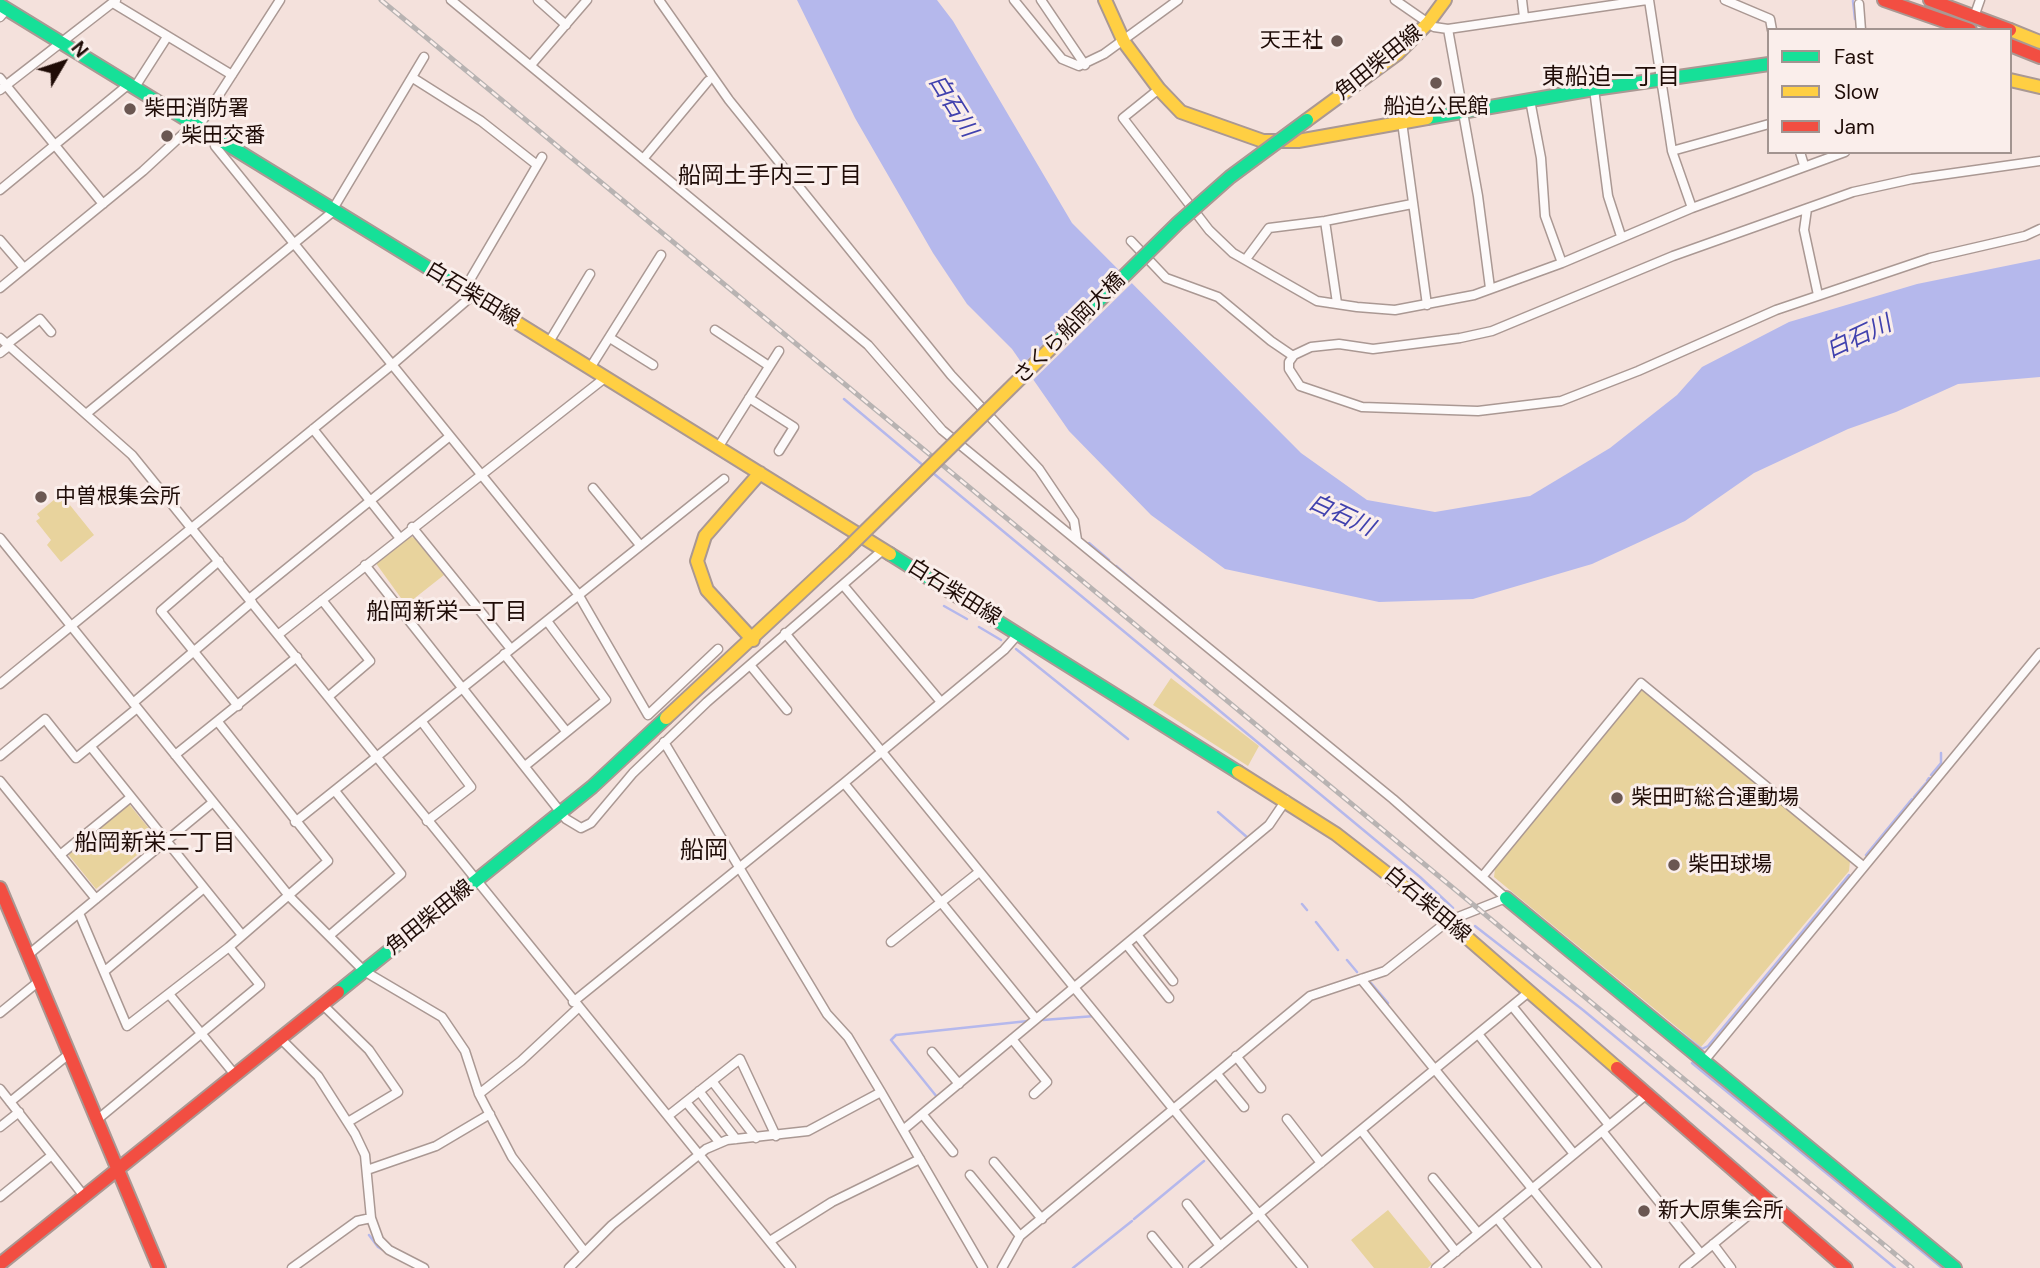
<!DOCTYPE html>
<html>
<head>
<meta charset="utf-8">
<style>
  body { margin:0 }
  #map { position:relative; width:2040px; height:1268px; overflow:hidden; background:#f4e1dc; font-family:"DM Sans",sans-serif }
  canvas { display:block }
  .legend { position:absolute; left:1767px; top:28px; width:245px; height:126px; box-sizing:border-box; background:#faeeeb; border:2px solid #a29490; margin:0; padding:9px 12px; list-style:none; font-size:21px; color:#1f0c07 }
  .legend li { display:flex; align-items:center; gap:14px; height:35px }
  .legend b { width:35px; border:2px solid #a29490 }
  .north { position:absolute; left:28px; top:28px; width:70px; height:70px; -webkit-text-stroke:5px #faeeeb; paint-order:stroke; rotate:51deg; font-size:19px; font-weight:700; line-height:28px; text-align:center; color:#1f0c07 }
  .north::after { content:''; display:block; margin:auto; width:24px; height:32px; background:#1f0c07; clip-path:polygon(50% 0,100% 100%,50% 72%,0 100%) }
</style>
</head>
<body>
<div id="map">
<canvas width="2040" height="1268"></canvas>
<ul class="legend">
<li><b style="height:9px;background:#16e098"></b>Fast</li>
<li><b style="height:9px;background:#ffcf43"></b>Slow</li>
<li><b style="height:9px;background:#f24e42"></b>Jam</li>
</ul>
<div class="north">N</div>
</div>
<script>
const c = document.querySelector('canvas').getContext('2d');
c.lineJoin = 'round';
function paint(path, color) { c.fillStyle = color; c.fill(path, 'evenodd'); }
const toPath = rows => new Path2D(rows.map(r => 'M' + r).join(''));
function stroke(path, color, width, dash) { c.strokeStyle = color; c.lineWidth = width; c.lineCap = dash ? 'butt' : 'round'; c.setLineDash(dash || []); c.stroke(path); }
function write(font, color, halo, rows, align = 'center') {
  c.font = font + ' "DM Sans","Noto Sans JP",sans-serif'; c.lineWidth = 6; c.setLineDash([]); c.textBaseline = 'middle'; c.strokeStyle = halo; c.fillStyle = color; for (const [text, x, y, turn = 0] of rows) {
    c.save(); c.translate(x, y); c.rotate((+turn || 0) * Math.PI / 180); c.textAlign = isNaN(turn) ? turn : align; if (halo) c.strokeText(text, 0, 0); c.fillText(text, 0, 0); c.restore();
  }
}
paint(toPath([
  [61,494,94,535,61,562,47,545,51,540,36,521,40,518,37,514],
  [408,536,415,538,444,575,406,605,375,562],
  [1171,678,1259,746,1248,766,1153,705],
  [1642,688,1850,861,1849,871,1701,1047,1494,877,1495,869],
  [129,804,155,836,154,841,96,889,67,853],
  [1388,1210,1432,1264,1428,1268,1374,1268,1351,1240]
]), '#e8d39d');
paint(toPath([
  [797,0,937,0,953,21,1072,223,1301,453,1367,500,1435,512,1530,496,1610,448,1677,395,1702,367,1789,322,1917,284,2040,259,2040,377,1958,384,1896,412,1848,429,1754,473,1685,521,1592,564,1473,599,1379,602,1225,569,1151,515,1069,431,1012,349,967,304,933,253,855,118]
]), '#b5b8ec');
paint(toPath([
  [1121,268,1134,281,1031,382,1020,367]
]), '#f4e1dc');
stroke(toPath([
  [1853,1,1855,19],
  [844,399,925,467],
  [933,473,1420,877,1453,908],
  [1089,543,1109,560],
  [1116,566,1137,584],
  [1144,590,1170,611],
  [944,606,967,619],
  [979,627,1001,640],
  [1016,649,1128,739],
  [1931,775,1941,763,1941,753],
  [1927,781,1929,778],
  [1914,797,1926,783],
  [1218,812,1248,838],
  [1866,855,1912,799],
  [1302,904,1307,910],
  [1316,922,1338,950],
  [1475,926,1583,1010,1895,1268],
  [1347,960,1357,972],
  [1371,983,1388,1003],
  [1656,1014,1702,1049,1708,1046,1849,875],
  [1043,1020,1095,1016],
  [1692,1063,1942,1268],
  [937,1097,891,1040,896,1035,1028,1021],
  [1134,1219,1204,1161],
  [369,1235,378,1247,398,1259],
  [1073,1268,1132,1221]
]), '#b5b8ec', 2.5);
const street = toPath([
  [451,0,868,345,942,430,1393,799,1506,898,1448,921,1385,971,1310,996,1020,1236,1002,1268],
  [538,0,566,25],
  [659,0,729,100,951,375,1039,469,1074,521,1077,540],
  [1014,0,1062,59,1079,66,1104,54,1178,0],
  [1041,0,1085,65],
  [1395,0,1434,27,1448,29,1647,0],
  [1522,0,1524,17],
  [1649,0,1672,151,1692,208],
  [1725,0,1770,19,1772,30],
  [113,3,232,75],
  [1859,4,1861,30],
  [0,17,7,9],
  [1974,17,1980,0],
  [1448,29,1478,196,1490,288],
  [531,65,587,0],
  [0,78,103,204],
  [413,78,481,121,537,165],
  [135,87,167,37],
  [1159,89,1123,118,1209,230,1233,253,1317,301,1357,307,1395,310,1474,295,1562,263,1692,208,1845,152],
  [1594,89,1608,196,1621,236],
  [0,90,116,0],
  [1530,100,1541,158,1545,216,1562,263],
  [1402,122,1427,305],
  [199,126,280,0],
  [214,135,215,146,578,594,648,715,718,649],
  [1672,151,1769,124],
  [1800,152,1804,165],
  [643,159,708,81],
  [2040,161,1912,179,1853,192,1673,256,1492,331,1460,338,1373,349,1339,344,1311,347,1294,355,1289,362,1289,369,1300,386,1362,407,1478,411,1561,401,1638,371,1776,310,1930,258,2025,236,2040,229],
  [0,190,129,84],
  [1807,209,1804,230,1818,295],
  [1325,221,1337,303],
  [0,240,24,268],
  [1131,241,1166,278,1218,297,1271,341,1293,356],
  [1246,259,1269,228,1325,221,1412,204],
  [0,288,143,171,195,123],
  [464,290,542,157],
  [715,330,769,366],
  [0,338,132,455,791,1268],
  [610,338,653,365],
  [549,342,590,274],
  [7,344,40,319,51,332],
  [0,353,9,346],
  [590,368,661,255],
  [749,398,794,427,779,451],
  [86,414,330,214,424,57],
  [313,429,399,537],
  [719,446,779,351],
  [593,488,640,545],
  [412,527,511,649],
  [0,538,290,897,364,971,442,1017,465,1051,479,1094,512,1157,584,1251],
  [219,561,161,611,238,706],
  [365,565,566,819,581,828,591,823,633,773,707,702,884,549],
  [843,585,941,702],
  [249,599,450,436],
  [322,600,370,661,328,697],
  [785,633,1303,1268],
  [279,634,606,377],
  [504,654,566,731],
  [750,665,787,710],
  [0,684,393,364,473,295],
  [133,703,252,602],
  [422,722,471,787,427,821],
  [664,742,827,1014,848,1037,881,1092,983,1268],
  [91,747,242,935],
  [175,755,297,657],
  [0,756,45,719,76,758,136,709],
  [525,766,606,700,547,621],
  [0,781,96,899],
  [844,783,1036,1019],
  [295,822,724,479],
  [60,855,131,797],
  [1482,877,1641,683,1863,866],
  [79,913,127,1026,229,947,328,861,218,722],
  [329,936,401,874,335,791],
  [1138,936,1173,981],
  [891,942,979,872],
  [1127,945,1169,998],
  [28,955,212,803],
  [106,970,204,888],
  [1361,979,1597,1268],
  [169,994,236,1076],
  [573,1002,844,783,1004,650,1019,633],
  [323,1005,369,1050,398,1092,348,1122],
  [1512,1006,1609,1125],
  [0,1013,38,982],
  [1478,1034,1574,1154],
  [281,1039,318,1076,355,1134,365,1155,371,1218,379,1240,389,1250,424,1268],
  [1012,1039,1047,1082,1034,1094],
  [932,1052,959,1084],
  [1236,1056,1261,1088],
  [1704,1061,2040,653],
  [1217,1074,1244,1107],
  [712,1081,756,1138],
  [0,1089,84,1196],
  [699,1091,736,1139],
  [479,1094,521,1061,578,1008],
  [10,1102,69,1054],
  [686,1102,720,1143],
  [923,1115,953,1152],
  [668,1116,740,1059,776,1136],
  [98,1119,260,985,229,947],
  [1287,1119,1321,1163],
  [0,1127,19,1112],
  [903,1130,1269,825,1286,800],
  [1361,1130,1456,1252],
  [1602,1131,1701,1254],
  [994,1162,1042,1219],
  [367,1170,436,1146,490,1114],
  [970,1175,1020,1236],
  [1433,1178,1478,1233],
  [0,1197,52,1155],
  [1187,1204,1220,1246],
  [1497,1218,1537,1268],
  [1152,1236,1178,1268],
  [770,1241,832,1202,920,1159],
  [1713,1244,1731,1268],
  [292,1268,357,1221,371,1218],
  [569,1268,612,1225,706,1149,727,1140,808,1131,881,1092],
  [1193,1268,1530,991],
  [1436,1268,1647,1094],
  [1684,1268,1767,1200]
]);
const fast = toPath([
  [0,5,461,288],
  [1427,118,1594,89,1769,64],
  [890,554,1238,772],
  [1506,898,1955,1268],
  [338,992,592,787,666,718]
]);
const slow = toPath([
  [1105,0,1124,42,1159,89,1181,112,1263,141,1298,141,1427,118],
  [2010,30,2040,42],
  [2010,80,2040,87],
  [1307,120,1397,54,1428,23,1445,0],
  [461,288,890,554],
  [753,640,707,590,697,561,705,536,760,473],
  [666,718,844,552],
  [1238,772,1336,834,1448,921,1617,1068]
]);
const jam = toPath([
  [1884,0,1970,30],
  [1930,0,2010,30],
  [2010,45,2040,57],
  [0,888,159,1268],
  [1617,1068,1846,1268],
  [0,1264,338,992]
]);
stroke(street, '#aa9893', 11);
stroke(fast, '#aa9893', 16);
stroke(slow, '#aa9893', 16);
stroke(jam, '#aa9893', 16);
stroke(street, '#fdfafa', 8);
stroke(fast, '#16e098', 12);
stroke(slow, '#ffcf43', 12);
stroke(jam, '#f24e42', 12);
const rail = toPath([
  [381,0,1912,1268]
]);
stroke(rail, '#b8b3b2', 5);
stroke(rail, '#faeeeb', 2.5, [8]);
const fastBridge = toPath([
  [1057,342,1178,223,1230,177,1307,120]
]);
const slowBridge = toPath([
  [844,552,1057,342]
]);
stroke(fastBridge, '#aa9893', 16, []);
stroke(slowBridge, '#aa9893', 16, []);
stroke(fastBridge, '#16e098', 12);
stroke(slowBridge, '#ffcf43', 12);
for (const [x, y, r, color] of [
  [1337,41,7,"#6a5752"],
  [1436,83,7,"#6a5752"],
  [130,109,7,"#6a5752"],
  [167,136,7,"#6a5752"],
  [41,497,7,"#6a5752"],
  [1617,798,7,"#6a5752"],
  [1674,865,7,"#6a5752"],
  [1644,1211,7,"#6a5752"]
]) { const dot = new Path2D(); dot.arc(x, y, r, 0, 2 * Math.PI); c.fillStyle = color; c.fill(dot); stroke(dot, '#faeeeb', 2.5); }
write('21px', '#1f0c07', '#faeeeb', [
  ["天王社",1323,41,"right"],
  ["船迫公民館",1436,107,"center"],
  ["柴田消防署",144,109],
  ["柴田交番",181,136],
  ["中曽根集会所",55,497],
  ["柴田町総合運動場",1631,798],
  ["柴田球場",1688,865],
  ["新大原集会所",1658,1211]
], 'left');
write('21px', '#1f0c07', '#faeeeb', [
  ["角田柴田線",1379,63,-39],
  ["白石柴田線",472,295,31],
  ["さくら船岡大橋",1070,329,-45],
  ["白石柴田線",954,593,32],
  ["白石柴田線",1427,905,40],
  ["角田柴田線",430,918,-39]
]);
write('23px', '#1f0c07', '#faeeeb', [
  ["東船迫一丁目",1611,78],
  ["船岡土手内三丁目",770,177],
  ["船岡新栄一丁目",447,613],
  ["船岡新栄二丁目",155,844]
]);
write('italic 23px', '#4041ae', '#faeeeb', [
  ["白石川",952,106,58],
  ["白石川",1859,338,-25],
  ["白石川",1341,516,25]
]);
write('24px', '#1f0c07', '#faeeeb', [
  ["船岡",704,852]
]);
</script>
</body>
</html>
